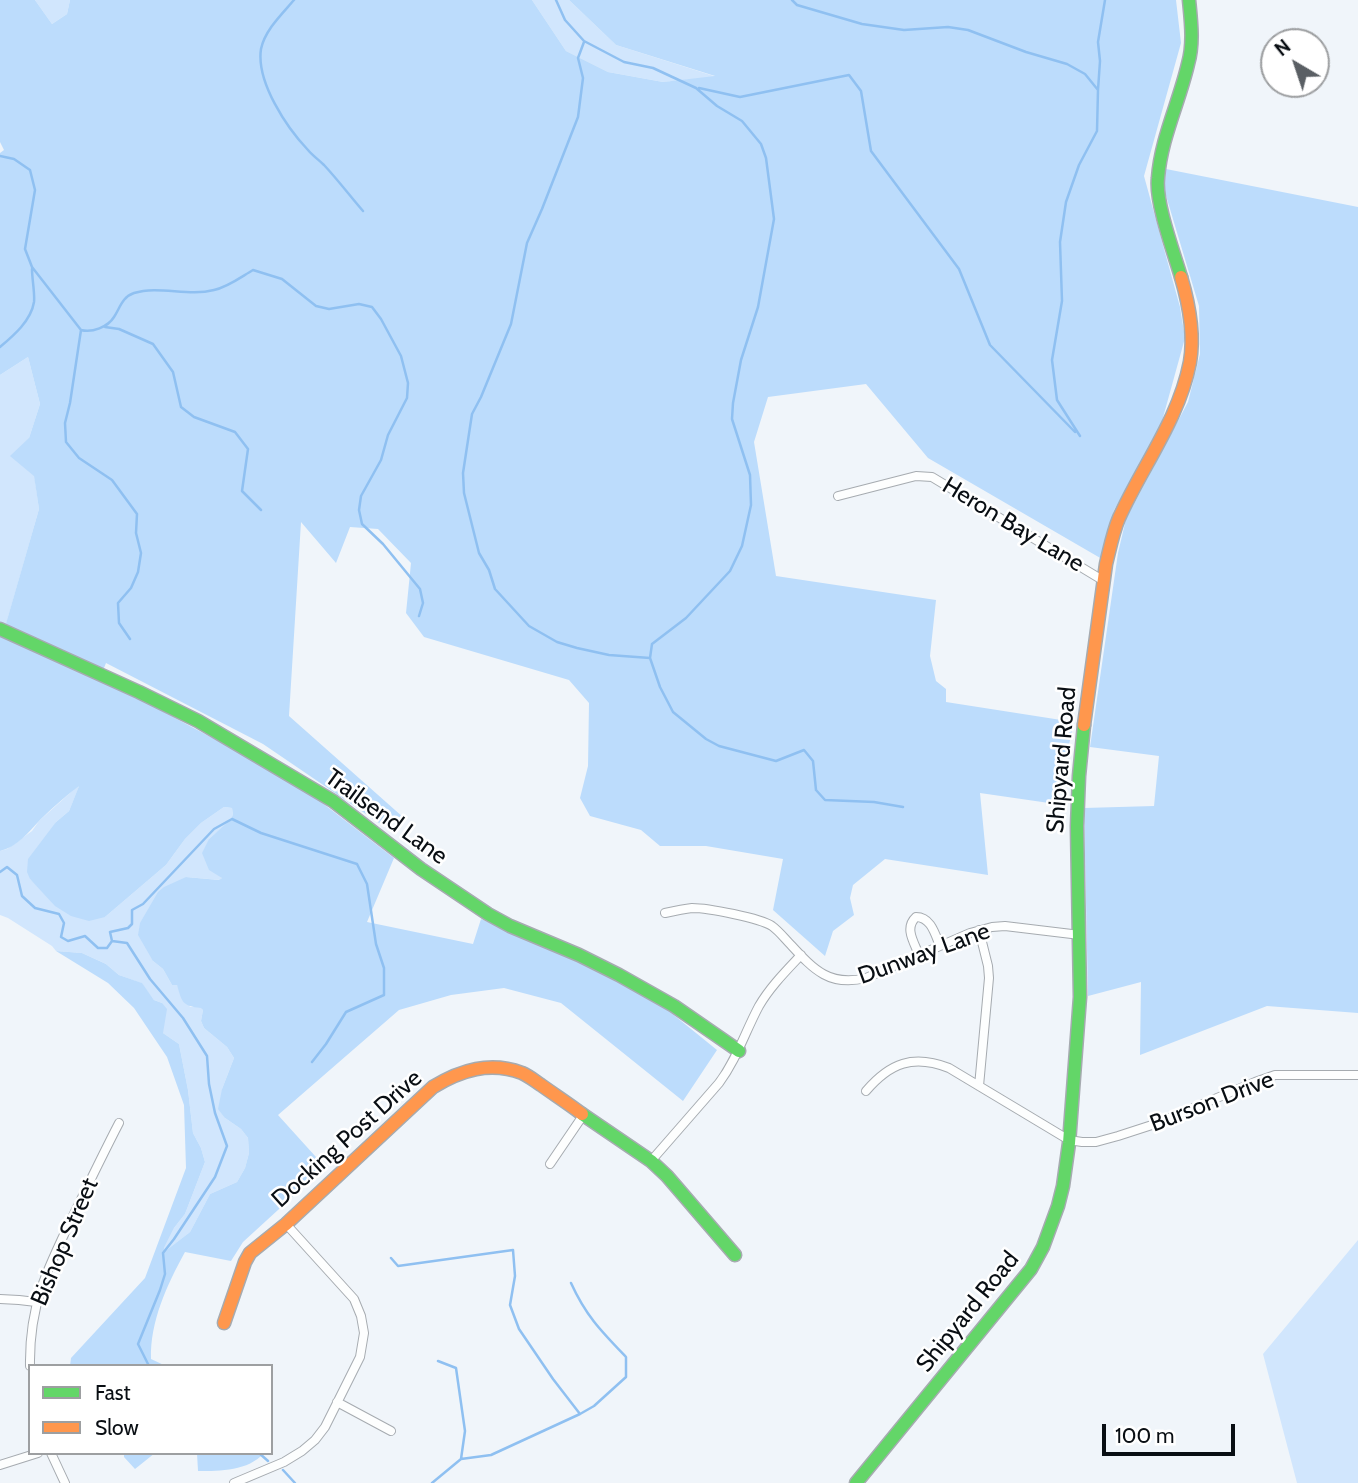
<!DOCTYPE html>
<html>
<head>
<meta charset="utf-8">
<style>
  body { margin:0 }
  #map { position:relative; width:1358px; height:1483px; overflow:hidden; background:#f0f5fa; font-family:Cabin,sans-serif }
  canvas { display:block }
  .legend { position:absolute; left:28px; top:1364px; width:245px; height:91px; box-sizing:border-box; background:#fff; border:2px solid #9d9fa1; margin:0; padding:9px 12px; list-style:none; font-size:21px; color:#090e13 }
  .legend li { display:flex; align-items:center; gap:14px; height:35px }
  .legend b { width:35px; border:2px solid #9d9fa1 }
  .north { position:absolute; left:1260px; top:28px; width:70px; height:70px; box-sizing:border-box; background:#fff; border:2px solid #9d9fa1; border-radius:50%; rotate:321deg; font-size:19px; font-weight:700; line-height:28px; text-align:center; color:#090e13 }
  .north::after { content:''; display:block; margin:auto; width:24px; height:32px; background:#5a5f64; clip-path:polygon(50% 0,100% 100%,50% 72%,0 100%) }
  .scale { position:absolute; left:1102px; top:1424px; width:133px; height:32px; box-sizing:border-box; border:4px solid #090e13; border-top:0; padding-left:9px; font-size:21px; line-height:24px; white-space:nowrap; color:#090e13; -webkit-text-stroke:5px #fff; paint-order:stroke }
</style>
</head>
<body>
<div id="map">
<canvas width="1358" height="1483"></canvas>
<ul class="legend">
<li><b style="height:9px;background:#63d668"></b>Fast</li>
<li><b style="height:9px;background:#ff974d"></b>Slow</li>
</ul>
<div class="north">N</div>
<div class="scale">100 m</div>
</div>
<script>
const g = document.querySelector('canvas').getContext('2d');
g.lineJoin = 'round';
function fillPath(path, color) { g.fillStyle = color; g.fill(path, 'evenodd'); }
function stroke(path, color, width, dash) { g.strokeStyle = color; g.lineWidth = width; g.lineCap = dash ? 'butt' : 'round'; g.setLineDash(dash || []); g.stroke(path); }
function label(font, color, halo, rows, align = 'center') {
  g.font = font + ' Cabin,sans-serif'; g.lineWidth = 5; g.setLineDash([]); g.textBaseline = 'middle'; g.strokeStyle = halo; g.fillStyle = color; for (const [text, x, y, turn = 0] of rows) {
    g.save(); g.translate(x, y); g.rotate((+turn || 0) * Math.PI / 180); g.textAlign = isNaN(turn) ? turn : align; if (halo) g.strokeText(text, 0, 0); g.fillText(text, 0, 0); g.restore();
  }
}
const green = new Path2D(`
  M35,0H70L67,14L52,24Z
  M532,0H569L616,45L717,77L663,82L608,72L566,51Z
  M28,357L40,404L29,438L39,509L3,635L0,634V375Z
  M80,784L69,811L56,822L30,879L38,886L105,917L166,865L185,839L201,823L224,807L232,808L233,815L232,819L209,839L222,878L220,880L186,877L153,961L163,969L172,985H177L190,1007H201L203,1010L201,1021L204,1028L227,1047L234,1058L222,1089L225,1118L241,1129L248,1138L249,1153L245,1168L237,1182L210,1194L190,1232L163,1253L164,1248L174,1228L185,1214L205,1162L201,1148L193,1133L188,1090L179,1044L163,1033L162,1003L154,1000L141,983L119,975L106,964L82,953L56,951L52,946L8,918L0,915V851L7,849L32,831L39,821Z
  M1358,1240V1483H1297L1263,1354Z`);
const forest = new Path2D(`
  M0,0H35L52,24L67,14L70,0H532L566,51L608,72L663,82L715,76L616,45L569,0H1176L1181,43L1144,176L1180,307L1185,338L1159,432L1114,510L1102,559L928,458L866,384L768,397L754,442L776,576L936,600L930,656L936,681L946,689V702L1074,722L1056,804L980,793L988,875L885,859L853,885L850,898L854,915L833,931L825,956L773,910L783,859L706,846H660L641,830L590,816L580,798L588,766L589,703L569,680L424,637L406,613L411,563L378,529L350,527L336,563L301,522L289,716L404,818L382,825L263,744L106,663L100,678L295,782L394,858L367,922L473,944L481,919L633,982L717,1050L683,1101L561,1003L504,988L451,995L399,1010L278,1115L325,1167L243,1242L231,1261L185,1252C167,1285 150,1321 151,1359L166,1366H70L71,1358L145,1278L186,1168L184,1105L167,1057L134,1008L108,983L56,951L82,953L106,964L119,975L142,983L154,1000L162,1003L167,1009L163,1033L179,1044L188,1090L193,1133L201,1148L205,1162L185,1214L174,1228L164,1248V1252L190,1232L210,1194L237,1182L245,1168L249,1153L248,1138L241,1129L225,1118L218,1109L222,1089L234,1058L227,1047L204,1028L201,1021L203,1010L201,1008C182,1006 182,1002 177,985H172L163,969L153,961L138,935L140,923L158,892L164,887L186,877L219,880L222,878L209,870L202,853L209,839L231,819L233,815L232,808L224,807L201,823L185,839L166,865L105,917L89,921L71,916L55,906L30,879L27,872L28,859L56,822L69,811L79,786C66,796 52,808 40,820C29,832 17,847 0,851V634H3L39,509L34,476L10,456L29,438L40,404L28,357L0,375V153L4,150L0,142Z
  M1166,169L1358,207V1013L1267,1006L1140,1055L1141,982L1088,996L1084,808L1154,806L1159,756L1090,747L1118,553L1126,519L1188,402L1200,354L1199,306L1164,189Z
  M124,1453H155L135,1469L124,1457Z
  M197,1453H264C248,1471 221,1471 198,1471Z`);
const stream = new Path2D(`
  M294,0C282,14 265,30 261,49C256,82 287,128 308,150C313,156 319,160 324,165C338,180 350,196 363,211
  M556,0L565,20L584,41L624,62L653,68L696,88L717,106L742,121L761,144L766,158L774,219L758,307L741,360L733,403L732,419L750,475L751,505L742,546L730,571L686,618L652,644L650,658L660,687L673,712L706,739L719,746L776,761L804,750L813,761L816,790L825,800L874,802L903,807
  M792,0L797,5L862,24L904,30L948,27L968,30L1026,52L1067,64L1085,74L1098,90L1097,131L1079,165L1066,202L1060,242L1062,301L1052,360L1057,400L1080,436
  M584,42L578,58L583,78L578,117L542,209L527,243L511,324L481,397L472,414L463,473L464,493L479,553L489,570L495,589L529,626L557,642L577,648L609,655L650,658
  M699,88L740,97L849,75L861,91L871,151L959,269L990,345L1075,432
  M1098,90L1100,61L1098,42L1105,0
  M0,156L14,159L30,170L35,190L25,249L32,267L81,330L70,403L65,423L66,442L79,458L112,480L137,514L136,533L141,553L138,572L131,588L118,603L119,623L130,639
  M105,327L119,329L153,344L173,372L181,407L194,417L235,432L248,449L242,491L261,510
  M81,330C92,333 108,327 114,317C120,308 122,297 134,293C159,285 188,297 214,290C228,287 241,277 253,270L282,279L316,306L329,309L359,304L372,307L381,319L401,356L408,383L407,398L388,435L381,460L361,496L359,510L362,524L383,544L420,589L423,603L419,616
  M0,347C13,336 31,321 34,302C35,293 32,279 32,269
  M0,872L7,867L17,875L22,896L35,908L59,914L64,923L61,937L68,941L85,936L98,948H107L112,941L110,932L128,928L132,924V910L143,904L214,829L232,819L261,833L357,864L367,884L376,944L384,968V995L346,1012L326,1044L312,1062
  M112,941L127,943L150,979L183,1018L207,1056L209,1084L215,1113L227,1146L215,1177L174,1239L163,1253L165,1274L160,1290L138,1344L149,1366
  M391,1258L398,1266L513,1250L515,1276L510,1305L519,1329L553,1379L580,1414
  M438,1361L456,1368L465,1431L461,1459
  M259,1453L268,1461
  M283,1470L295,1483
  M432,1483L461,1459L491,1455L580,1414L594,1406L626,1377V1357C601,1331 586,1316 571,1283`);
const street = new Path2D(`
  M838,496L916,476L932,477L1104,581
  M665,913C674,911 683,909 692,908C708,908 760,918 772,926C779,931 785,939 791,945C814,970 830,987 866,978L970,933L992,927L1005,926L1080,935
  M979,930L988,966L989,978L979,1086
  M919,955C914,942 904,928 916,917C931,917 935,934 940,946
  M866,1091C890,1063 913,1054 949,1068L1069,1140L1082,1142H1096L1118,1136L1155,1124L1255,1082L1275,1075H1358
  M651,1161L719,1083C737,1059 745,1032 759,1006C770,987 786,971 801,955
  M550,1164L584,1114
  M0,1299L19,1300L36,1302
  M30,1366C29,1305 47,1269 73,1216C88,1185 103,1154 119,1123
  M337,1402L391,1431
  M51,1453L65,1483
  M0,1465L38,1453
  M234,1483L284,1462L302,1451L315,1440L325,1427L360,1357L364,1333L361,1316L354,1299L286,1224`);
const fast = new Path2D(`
  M1181,277C1174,253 1155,202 1158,178C1161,138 1179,103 1188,64C1194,43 1191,21 1189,0
  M0,629L139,692L198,721L333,801L421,869L488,914L510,926L579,955L619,975L674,1006L739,1051
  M582,1114L651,1161L667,1176L735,1255
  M856,1483L1031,1269L1043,1247L1058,1206L1063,1186L1069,1143L1080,997L1077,826L1079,776L1084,725`);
const slow = new Path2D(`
  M1084,725L1106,564C1110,548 1113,532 1119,518C1143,465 1179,419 1190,362C1195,333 1189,304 1181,277
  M224,1323L245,1262L250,1253L286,1224L433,1087C461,1070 490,1061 522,1073C529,1076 535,1081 541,1085C555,1095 569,1104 582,1114`);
const streetNames = [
  ["Heron Bay Lane",1013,525,31],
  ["Shipyard Road",1062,760,-85],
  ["Trailsend Lane",386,817,36],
  ["Dunway Lane",924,954,-20],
  ["Burson Drive",1212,1102,-21],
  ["Docking Post Drive",347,1139,-42],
  ["Bishop Street",65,1242,-67],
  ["Shipyard Road",968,1312,-51]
];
fillPath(green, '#d1e6fd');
fillPath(forest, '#bcdcfc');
stroke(stream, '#8fc0f1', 2.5);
stroke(street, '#a6abb0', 10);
stroke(fast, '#a6abb0', 15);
stroke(slow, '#a6abb0', 15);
stroke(street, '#fdfefe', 8);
stroke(fast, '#63d668', 12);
stroke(slow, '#ff974d', 12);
label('24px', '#090e13', '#fff', streetNames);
</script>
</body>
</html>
